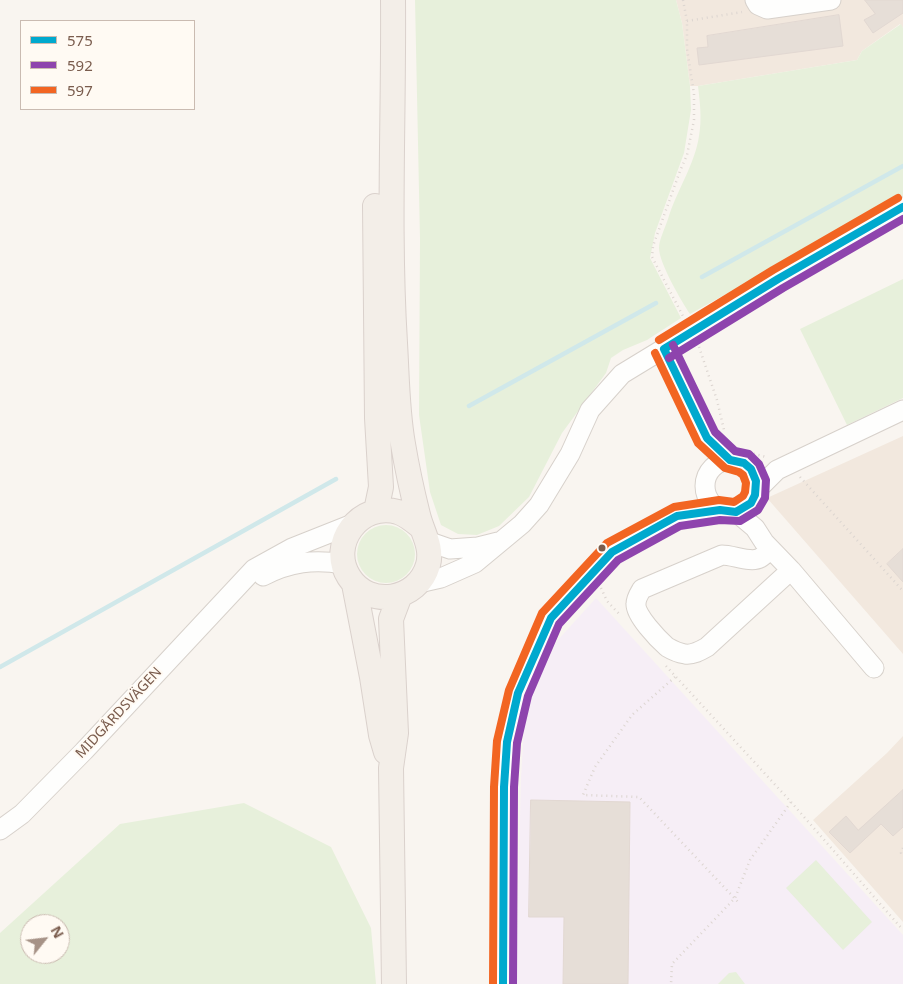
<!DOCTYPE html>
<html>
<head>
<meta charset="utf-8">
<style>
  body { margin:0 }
  #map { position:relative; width:903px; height:984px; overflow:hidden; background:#f9f5f0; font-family:"Noto Sans",sans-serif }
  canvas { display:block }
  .legend { position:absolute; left:20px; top:20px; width:175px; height:90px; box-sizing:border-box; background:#fffaf3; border:1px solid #cabbb1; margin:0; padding:6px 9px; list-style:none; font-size:15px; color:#7a5c4d }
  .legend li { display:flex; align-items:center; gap:10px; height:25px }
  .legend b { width:25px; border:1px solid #cabbb1 }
  .north { position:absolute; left:20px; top:914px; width:50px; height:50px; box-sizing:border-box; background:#fffaf3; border:1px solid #cabbb1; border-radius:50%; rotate:61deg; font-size:14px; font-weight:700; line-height:20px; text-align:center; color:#7a5c4d }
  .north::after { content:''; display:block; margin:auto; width:18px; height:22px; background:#a69286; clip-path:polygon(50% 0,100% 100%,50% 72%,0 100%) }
</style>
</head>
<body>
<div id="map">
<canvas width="903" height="984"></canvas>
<ul class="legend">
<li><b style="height:6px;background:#00a9ce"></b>575</li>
<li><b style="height:6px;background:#8e44ad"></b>592</li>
<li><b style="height:6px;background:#f26522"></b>597</li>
</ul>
<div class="north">N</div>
</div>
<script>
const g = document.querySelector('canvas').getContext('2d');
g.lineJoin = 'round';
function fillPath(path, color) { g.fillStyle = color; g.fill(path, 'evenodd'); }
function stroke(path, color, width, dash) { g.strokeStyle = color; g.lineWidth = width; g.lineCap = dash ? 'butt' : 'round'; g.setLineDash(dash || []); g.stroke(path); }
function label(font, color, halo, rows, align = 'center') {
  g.font = font + ' "Noto Sans",sans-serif'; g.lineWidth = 4; g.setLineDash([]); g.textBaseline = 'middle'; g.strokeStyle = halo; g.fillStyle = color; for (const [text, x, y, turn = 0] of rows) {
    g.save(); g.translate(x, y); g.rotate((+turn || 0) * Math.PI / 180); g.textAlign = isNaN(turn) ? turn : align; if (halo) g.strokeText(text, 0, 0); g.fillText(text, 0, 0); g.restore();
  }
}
const residential = new Path2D(`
  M676,0H903V28L900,24L862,51L857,60L698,86H690L682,23Z
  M903,436V654L767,498Z
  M903,736V922L813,820L887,753Z`);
const education = new Path2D(`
  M596,598L903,935V984H516L521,778L525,711L556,642Z`);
const green = new Path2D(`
  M415,0H676L682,23L690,86L691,110L684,153L655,233L650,258L681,318L647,340L623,350L611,358L606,373L562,433L529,497L499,526L477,535L458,534L441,525L430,492L419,415L420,239Z
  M901,24L903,28V196L690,314C682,302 659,263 659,248C659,240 665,228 668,219C676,192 695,164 699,136C702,119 700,103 698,86L857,60L862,51Z
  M903,279V398L847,425L800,329Z
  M357 554a29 29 0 1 1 58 0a29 29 0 1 1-58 0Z
  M244,803L331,847L371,928L376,984H0V933L120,824ZM30,924H60V954H30Z
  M816,860L872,922L843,950L786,888Z
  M736,972L745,984H718L729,973Z`);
const stream = new Path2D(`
  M702,277L903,166
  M469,406L656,303
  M0,667L336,479`);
const building = new Path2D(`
  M865,0H903V13L873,33L864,20L875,14Z
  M839,15L843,46L699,65L697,48L708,47L707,36Z
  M903,549V582L887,564Z
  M903,790V827L893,836L881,824L850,853L829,832L846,816L858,830Z
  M531,800L630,802L628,984H563L564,917H529Z`);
const path = new Path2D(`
  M683,0L687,21V49L694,94V120L687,155L680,171L653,246L652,257L684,318
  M687,21L742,12
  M699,347L717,400L724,430
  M744,451L766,457
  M800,477L903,591
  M601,588L607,601L621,616
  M666,666L791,802L750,860L735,898L672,964L671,984
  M675,677L632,715L595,767L583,795L639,797L739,903
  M791,802L903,930
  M903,848L901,853L903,857`);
const minor = new Path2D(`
  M755,0L758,5L767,9L831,0
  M664,349L707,438L730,460
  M705 486a26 26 0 1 1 52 0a26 26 0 1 1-52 0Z
  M757,490L777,470L903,410
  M736,512L755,528L764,542L791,570L707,647C700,651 693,655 685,654C679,653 672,650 667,647C658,639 635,615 636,604C636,598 639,594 642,589L722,555C733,555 751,563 760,558C764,556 767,552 770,549
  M427,541L450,549L478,547L498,542
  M791,570L874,668
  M263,576C290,562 314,559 343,564
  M419,583L441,578L475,563L522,524L539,505L570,454L590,410L622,374L778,279L903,207
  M0,830L22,814L84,751L254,569L292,548L355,523
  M503,984L504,787L507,742L518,693L551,618L612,552L677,516L720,510`);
const major = new Path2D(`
  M393,0C394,114 388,229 395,343C397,376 397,411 403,444C407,468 412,491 418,515C422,532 433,547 428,565C418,601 369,609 349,577C328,544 360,501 398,512C407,515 414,521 421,527
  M375,206L377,418L381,487L376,511
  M354,584L372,677L381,735L386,752
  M394,984L391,768L396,733L391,619L400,595`);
const bus1 = new Path2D(`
  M664,349L778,279L903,207
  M503,984L504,787L507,742L518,693L551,618L612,552L677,516L720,510L736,512L751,503L755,495L756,481L751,469L744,463L730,460L707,438L664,349`);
const bus2 = new Path2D(`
  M669,358L783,288L903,219
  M513,984L514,787L517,743L528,696L559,624L618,560L680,526L720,520L740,521L758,510L765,498L766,480L759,464L749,454L735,451L715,432L673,345`);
const bus3 = new Path2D(`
  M659,340L773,270L898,198
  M493,984L494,787L497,741L509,690L542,613L607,543L674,507L719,500L734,502L743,496L745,492L746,483L743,475L739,472L725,468L698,443L655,353`);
const markers = [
  [602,548,4.5,"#7a5c4d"]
];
const streetNames = [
  ["MIDGÅRDSVÄGEN",119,713,-47]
];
fillPath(residential, '#f2e8de');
fillPath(education, '#f6eef6');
fillPath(green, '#e7f0db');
stroke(stream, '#d0e8ea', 4.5);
fillPath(building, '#e6ded7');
stroke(building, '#e2d8d2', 1);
stroke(minor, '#d7d1cb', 21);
stroke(major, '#dad1cc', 26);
stroke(path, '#dcd5d0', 2.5, [1, 4]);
stroke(minor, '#fefefd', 19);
stroke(major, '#f3eee8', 24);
stroke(bus1, '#00a9ce', 8);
stroke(bus2, '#8e44ad', 8);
stroke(bus3, '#f26522', 8);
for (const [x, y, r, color] of markers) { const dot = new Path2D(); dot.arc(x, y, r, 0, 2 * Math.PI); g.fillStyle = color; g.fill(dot); stroke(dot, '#fffaf3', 2); }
label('14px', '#7a5c4d', '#fffaf3', streetNames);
</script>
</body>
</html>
